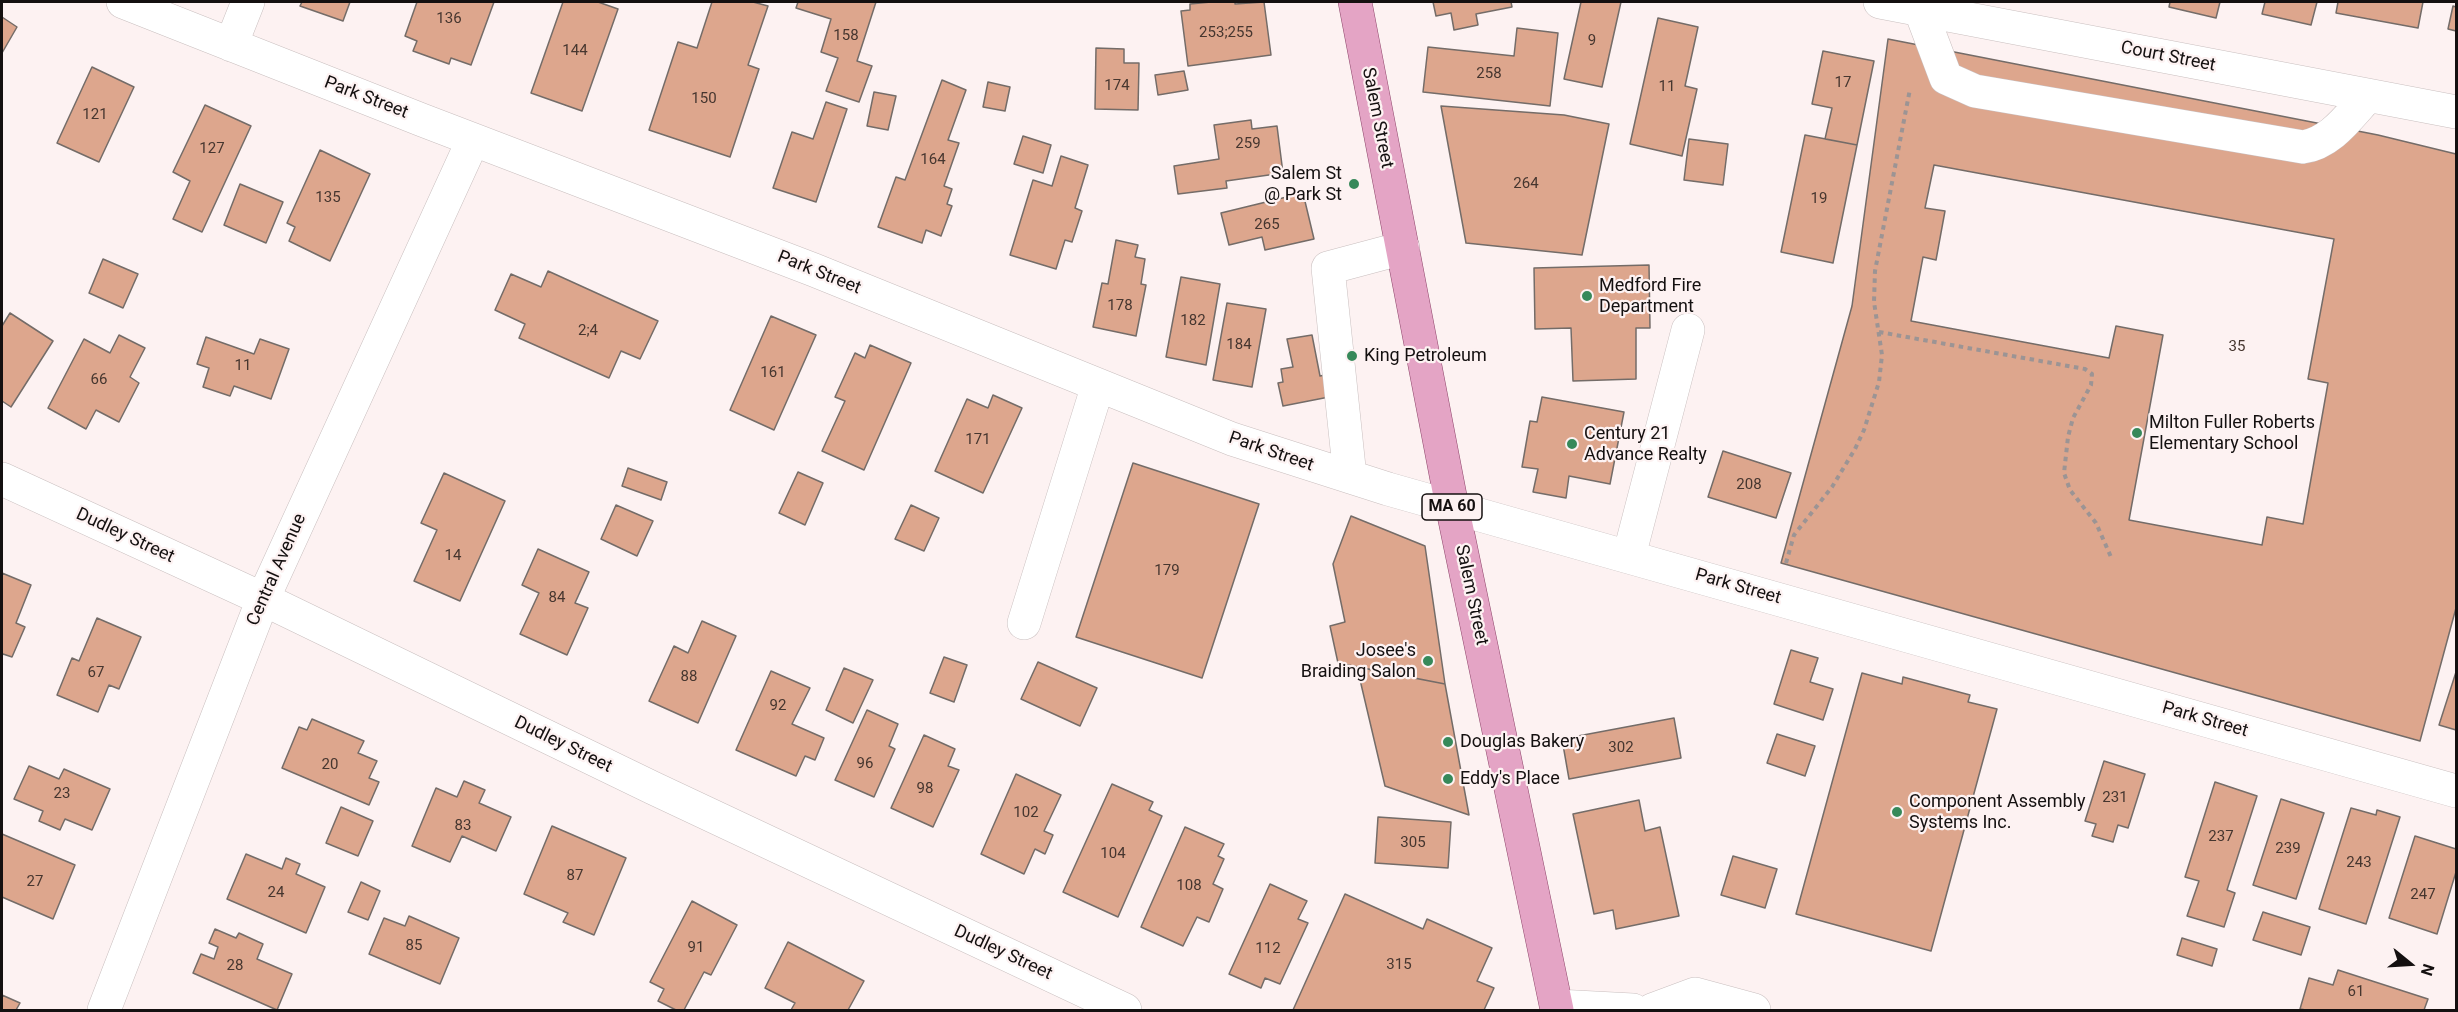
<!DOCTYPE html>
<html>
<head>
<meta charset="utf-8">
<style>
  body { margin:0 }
  #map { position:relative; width:2458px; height:1012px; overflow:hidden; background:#fdf2f2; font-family:Roboto,sans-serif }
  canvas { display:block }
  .frame { position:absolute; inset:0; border:3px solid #141010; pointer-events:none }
  .north { position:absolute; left:2380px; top:934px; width:60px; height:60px; -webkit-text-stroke:4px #fdf2f2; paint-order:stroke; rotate:108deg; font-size:16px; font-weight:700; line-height:24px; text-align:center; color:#141010 }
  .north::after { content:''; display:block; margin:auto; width:21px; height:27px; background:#141010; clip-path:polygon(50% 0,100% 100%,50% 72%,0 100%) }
</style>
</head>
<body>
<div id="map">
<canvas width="2458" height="1012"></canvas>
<div class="frame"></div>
<div class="north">N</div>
</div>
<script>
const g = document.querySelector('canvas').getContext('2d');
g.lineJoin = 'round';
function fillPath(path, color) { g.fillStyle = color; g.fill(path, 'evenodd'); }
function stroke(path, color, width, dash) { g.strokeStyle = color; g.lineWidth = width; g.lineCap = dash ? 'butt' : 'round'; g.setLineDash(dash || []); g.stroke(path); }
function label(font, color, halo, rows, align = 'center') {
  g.font = font + ' Roboto,sans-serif'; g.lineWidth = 4.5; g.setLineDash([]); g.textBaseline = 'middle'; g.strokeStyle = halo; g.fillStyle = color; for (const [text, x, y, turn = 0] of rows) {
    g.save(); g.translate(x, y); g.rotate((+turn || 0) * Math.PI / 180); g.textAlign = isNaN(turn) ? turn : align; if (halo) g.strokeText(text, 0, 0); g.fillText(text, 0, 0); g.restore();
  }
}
const building = new Path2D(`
  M302,2H350L343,21L300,6Z
  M417,2H494L471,65L451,58L449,64L413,51L417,41L405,36Z
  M563,2H598L618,9L582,111L531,93Z
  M712,2H753L768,6L748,65L759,69L730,157L649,130L678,42L697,48Z
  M798,2H876L857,61L872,66L859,102L826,91L838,58L821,52L831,19L796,8Z
  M1211,2H1235V4L1264,2L1271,55L1188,66L1181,11L1190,10V4Z
  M1433,2H1511L1512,7L1476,14L1478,25L1454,30L1451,13L1436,16Z
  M1581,2H1621L1602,87L1564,79Z
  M2170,2H2220L2216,18L2169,7Z
  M2265,2H2317L2311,25L2262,14Z
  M2338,2H2423L2418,28L2336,13Z
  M2453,6L2456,7V31L2448,29Z
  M2,17L17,27L2,53Z
  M1658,18L1698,27L1685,86L1697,89L1682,156L1630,144Z
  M1517,28L1558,33L1550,106L1423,92L1428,47L1514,56Z
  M1888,39L2378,135L2456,154V608L2420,741L1781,563L1852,306Z
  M1096,48L1124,49V63H1139L1138,110L1095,109Z
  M1823,51L1874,61L1857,145L1825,139L1832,108L1812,104Z
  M92,67L134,87L99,162L57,143Z
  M1184,71L1188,90L1158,95L1155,75Z
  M942,80L966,90L948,140L959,143L944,186L952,189L947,204L952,206L941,236L926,230L922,243L878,227L896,177L905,180Z
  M988,82L1010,87L1005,111L983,107Z
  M874,92L896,96L888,130L867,126Z
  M826,102L847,109L816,202L773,188L792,132L813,139Z
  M205,105L251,126L202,232L173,219L190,181L173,172Z
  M1441,106L1564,115L1609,124L1582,255L1466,243Z
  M1251,120L1252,129L1277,126L1283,173L1226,181L1227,188L1178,194L1174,166L1219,159L1214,125Z
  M1805,135L1857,145L1833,263L1781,252Z
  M1023,136L1051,145L1043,173L1014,164Z
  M1689,139L1728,144L1723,185L1684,180Z
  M320,150L370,174L330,261L289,241L295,227L287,223Z
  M1061,156L1088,165L1075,208L1082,211L1072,242L1065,240L1056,269L1010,255L1033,180L1052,186Z
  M1934,165L2334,239L2308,379L2328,383L2303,524L2267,517L2262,545L2129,520L2163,335L2116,326L2109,358L1911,321L1923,257L1936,260L1945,211L1925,208Z
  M240,184L283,202L266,243L224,225Z
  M1303,193L1314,239L1265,250L1262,237L1229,245L1221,213Z
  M1116,240L1138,245L1135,257L1145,259L1141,284L1146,285L1136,336L1093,327L1102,283L1108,284Z
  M103,259L138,274L123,308L89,293Z
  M1649,265L1650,328H1636V379L1573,381L1571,328L1535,329L1534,268Z
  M548,271L658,321L640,359L621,351L609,378L519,338L525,324L495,310L511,274L541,287Z
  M1181,277L1220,284L1206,365L1166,357Z
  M1227,303L1266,309L1252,387L1213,380Z
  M10,313L53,341L11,407L2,401V326Z
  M771,316L816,335L774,430L730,410Z
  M119,335L145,348L130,377L139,383L119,422L96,410L86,429L48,408L84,339L110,353Z
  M1312,335L1320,376L1325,375L1329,397L1283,406L1278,383L1283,382L1281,369L1293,367L1287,339Z
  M206,337L254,354L260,339L289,349L271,399L234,386L230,396L203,387L209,368L197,364Z
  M870,345L911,363L864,470L822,451L845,401L835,397L855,353L865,358Z
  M993,395L1022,408L983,493L935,471L967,399L988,408Z
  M1542,397L1624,412L1610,484L1569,476L1566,498L1533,492L1538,469L1522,467L1530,421L1537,422Z
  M1723,451L1791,473L1776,518L1708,497Z
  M1133,463L1259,504L1202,678L1076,637Z
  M628,468L667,482L661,500L622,486Z
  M798,472L823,483L805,525L779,513Z
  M444,473L505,501L460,601L414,581L437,530L421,523Z
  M616,505L653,521L637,556L601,539Z
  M911,505L939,518L924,551L895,539Z
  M1351,516L1425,546L1445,684L1338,663L1330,626L1345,622L1333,564Z
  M538,549L589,572L575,603L588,608L567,655L520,634L539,593L522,585Z
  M2,573L31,585L16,623L25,627L12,657L3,654L2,656Z
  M97,618L141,637L119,689L109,685L98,712L57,695L72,658L79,661Z
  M702,621L736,636L698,723L649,701L674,646L688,653Z
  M1791,650L1818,658L1810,682L1833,689L1823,720L1774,704Z
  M944,657L967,665L954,702L930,693Z
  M1038,662L1097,688L1080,726L1021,699Z
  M1357,667L1445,684L1469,815L1385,786Z
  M844,668L873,680L853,723L826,710Z
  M771,671L810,688L792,724L824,738L815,760L805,756L796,776L736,750Z
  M2456,672V730L2439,725Z
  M1862,673L1902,684L1903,677L1970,695L1968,702L1997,709L1931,951L1796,914Z
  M867,710L898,724L889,746L895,749L874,797L835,780Z
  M1674,718L1681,758L1569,779L1562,739Z
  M312,719L364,741L358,753L377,761L369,778L379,782L369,805L282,768L299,727L307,730Z
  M1777,734L1815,746L1805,776L1767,763Z
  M924,735L955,749L948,766L959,770L933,827L891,808Z
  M2104,761L2145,774L2128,828L2118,825L2113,842L2092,836L2096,824L2085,821Z
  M29,766L59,779L64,769L110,789L92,830L65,819L60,830L39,821L43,811L14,799Z
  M1016,774L1061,795L1044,831L1053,835L1045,854L1035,849L1024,874L981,854Z
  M464,781L485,790L479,803L511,817L496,851L462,836L450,862L412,846L436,788L457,797Z
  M2215,782L2257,796L2227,890L2235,893L2224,927L2187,916L2199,881L2185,877Z
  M1112,784L1153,802L1149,810L1162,816L1118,917L1063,892Z
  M2281,799L2324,813L2296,899L2253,885Z
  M1639,800L1645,831L1660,827L1679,916L1616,929L1613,910L1594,914L1573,814Z
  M341,807L373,821L358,856L326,843Z
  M2351,808L2376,815L2377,810L2400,817L2366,924L2319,909Z
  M1378,817L1451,822L1448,868L1375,863Z
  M552,826L626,858L594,935L563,922L568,913L524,894Z
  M1185,827L1224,844L1218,856L1224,859L1213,884L1223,889L1209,922L1197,917L1183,946L1141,927Z
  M2,834L75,865L53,919L2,897Z
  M2415,836L2456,849V872L2437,934L2389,918Z
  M246,854L282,869L286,858L300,864L296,874L325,887L306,933L227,899Z
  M1733,856L1777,869L1765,908L1721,895Z
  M361,882L380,891L368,920L348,912Z
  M1270,884L1307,901L1298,919L1308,923L1280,984L1265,978L1261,988L1229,974Z
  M1345,894L1423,929L1427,919L1492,948L1477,981L1494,988L1484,1010H1293Z
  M692,901L737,925L711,975L704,972L684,1010H676L658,1001L664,989L650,982Z
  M2263,912L2310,927L2301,955L2253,940Z
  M409,916L459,938L440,984L369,954L384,918L405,926Z
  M215,929L236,938L239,933L263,944L257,959L292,974L277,1010L193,973L201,954L214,959L218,947L209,943Z
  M2182,938L2217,949L2212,966L2177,955Z
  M788,942L864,981L848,1010H791L795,1003L765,988Z
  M2338,970L2428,999L2424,1010H2306L2300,1009L2309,978L2333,985Z
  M2,995L20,1003L16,1010H2Z`);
const path = new Path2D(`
  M1879,332L2085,369L2092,374L2091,385L2073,418L2068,437L2064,473L2070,490L2096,523L2111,557
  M1786,563L1794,535L1832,487L1855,449L1864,430L1879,382L1882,355L1874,302L1875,271L1910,89`);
const minor = new Path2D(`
  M123,2L422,120L814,270L1232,439L1388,489L2456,791
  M1880,2L2456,112
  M1920,9L1946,78L1975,91L2303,147C2331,143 2349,116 2368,96
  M231,45L248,2
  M1350,477L1328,268L1403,248
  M2,479L263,599L653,788L1125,1010
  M1629,556L1688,330
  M1024,623L1098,385
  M1557,1006L1633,1010
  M104,1010L263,599L473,140
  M1652,1010L1695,994L1754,1010`);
const major = new Path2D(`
  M1355,2L1452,506L1557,1010`);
const markers = [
  [1354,184,6,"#37895a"],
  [1587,296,6,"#37895a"],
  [1352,356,6,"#37895a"],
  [2137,433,6,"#37895a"],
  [1572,444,6,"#37895a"],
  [1428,661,6,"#37895a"],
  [1448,742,6,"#37895a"],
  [1448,779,6,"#37895a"],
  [1897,812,6,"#37895a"]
];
const numberNames = [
  ["136",449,19],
  ["253;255",1226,33],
  ["158",846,36],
  ["9",1592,41],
  ["144",575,51],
  ["258",1489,74],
  ["17",1843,83],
  ["174",1117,86],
  ["11",1667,87],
  ["150",704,99],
  ["121",95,115],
  ["259",1248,144],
  ["127",212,149],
  ["164",933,160],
  ["264",1526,184],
  ["135",328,198],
  ["19",1819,199],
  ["265",1267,225],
  ["178",1120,306],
  ["182",1193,321],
  ["2;4",588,331],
  ["184",1239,345],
  ["35",2237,347],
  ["11",243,366],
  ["161",773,373],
  ["66",99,380],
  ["171",978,440],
  ["208",1749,485],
  ["14",453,556],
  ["179",1167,571],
  ["84",557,598],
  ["67",96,673],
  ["88",689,677],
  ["92",778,706],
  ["302",1621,748],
  ["96",865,764],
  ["20",330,765],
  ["98",925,789],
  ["23",62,794],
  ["231",2115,798],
  ["102",1026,813],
  ["83",463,826],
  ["237",2221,837],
  ["305",1413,843],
  ["239",2288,849],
  ["104",1113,854],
  ["243",2359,863],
  ["87",575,876],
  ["27",35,882],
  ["108",1189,886],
  ["24",276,893],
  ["247",2423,895],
  ["85",414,946],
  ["91",696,948],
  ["112",1268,949],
  ["315",1399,965],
  ["28",235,966],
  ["61",2356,992]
];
const shields = [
  [1452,507,60]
];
const shieldNames = [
  ["MA 60",1452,507]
];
const streetNames = [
  ["Court Street",2168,57,11],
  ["Park Street",366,98,21],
  ["Salem Street",1377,118,79],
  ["Park Street",819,273,22],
  ["Park Street",1271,452,19],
  ["Dudley Street",125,536,25],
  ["Central Avenue",277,570,-66],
  ["Park Street",1738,587,16],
  ["Salem Street",1471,595,78],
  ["Park Street",2205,720,16],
  ["Dudley Street",563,745,26],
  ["Dudley Street",1003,953,25]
];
const poiNames = [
  ["Salem St",1342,174,"right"],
  ["@ Park St",1342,195,"right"],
  ["Medford Fire",1599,286],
  ["Department",1599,307],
  ["King Petroleum",1364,356],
  ["Milton Fuller Roberts",2149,423],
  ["Elementary School",2149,444],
  ["Century 21",1584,434],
  ["Advance Realty",1584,455],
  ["Josee's",1416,651,"right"],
  ["Braiding Salon",1416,672,"right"],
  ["Douglas Bakery",1460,742],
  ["Eddy's Place",1460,779],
  ["Component Assembly",1909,802],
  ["Systems Inc.",1909,823]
];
fillPath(building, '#dda68d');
stroke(building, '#746c68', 1.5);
stroke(minor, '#c9bfbf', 34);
stroke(major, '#90496d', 34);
stroke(path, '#9c9494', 4, [4.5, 4.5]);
stroke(minor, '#fff', 33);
stroke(major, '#e4a4c5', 33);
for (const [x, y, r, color] of markers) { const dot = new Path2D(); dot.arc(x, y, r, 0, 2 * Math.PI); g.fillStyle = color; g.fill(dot); stroke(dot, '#fdf2f2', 2); }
label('15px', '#46362f', null, numberNames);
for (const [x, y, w] of shields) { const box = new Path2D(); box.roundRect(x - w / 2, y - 13, w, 26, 4.5); g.fillStyle = '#fdf2f2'; g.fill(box); stroke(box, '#141010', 1.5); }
label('bold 16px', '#141010', null, shieldNames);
label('18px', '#141010', '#fdf2f2', streetNames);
label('18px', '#141010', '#fdf2f2', poiNames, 'left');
</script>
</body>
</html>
